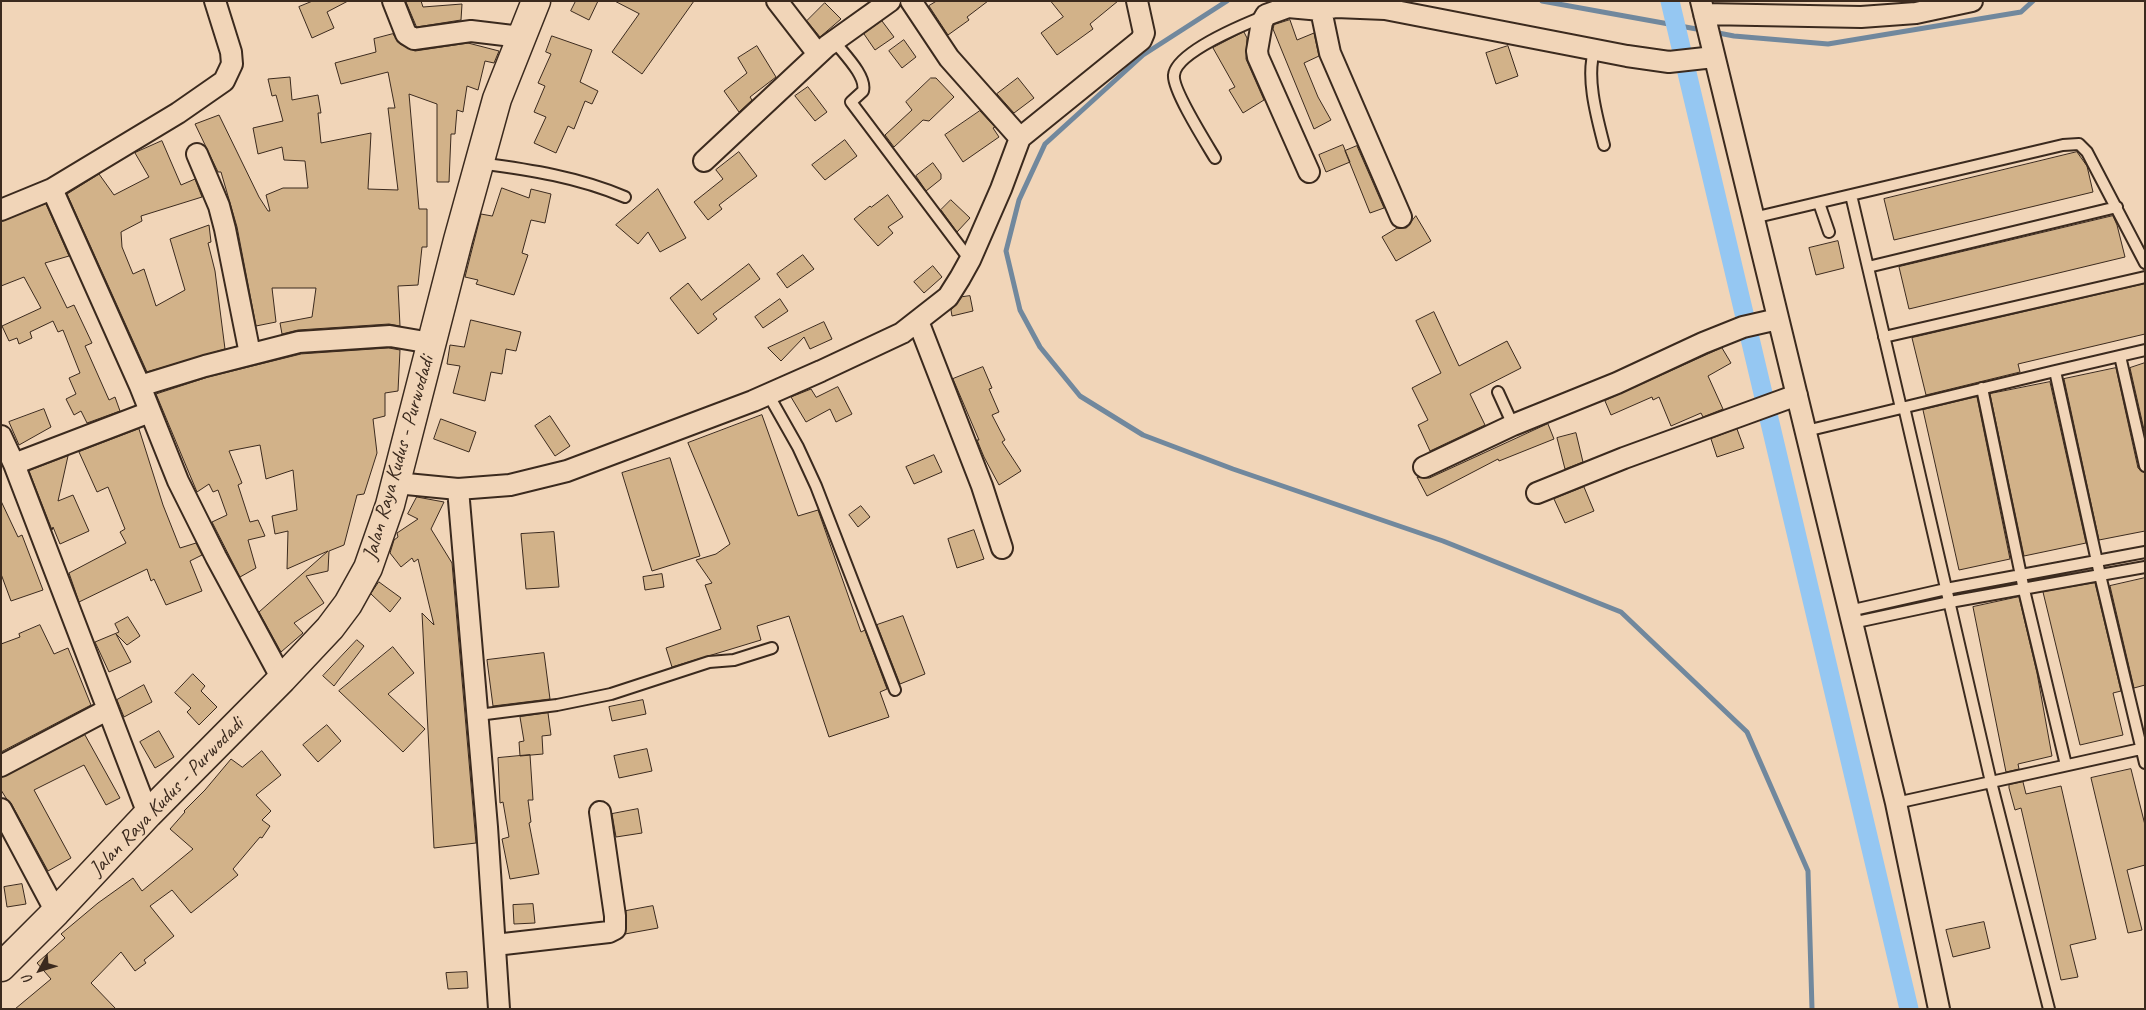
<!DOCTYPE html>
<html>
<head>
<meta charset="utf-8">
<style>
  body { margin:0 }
  #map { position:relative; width:2146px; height:1010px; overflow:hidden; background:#f1d5b8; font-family:Caveat,sans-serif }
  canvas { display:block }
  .frame { position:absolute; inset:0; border:2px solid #3b2a1e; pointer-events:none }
  .north { position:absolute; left:15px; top:945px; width:50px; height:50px; -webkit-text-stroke:4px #f1d5b8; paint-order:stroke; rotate:231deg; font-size:14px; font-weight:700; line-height:20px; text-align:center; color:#3b2a1e }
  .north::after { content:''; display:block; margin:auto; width:18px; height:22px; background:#3b2a1e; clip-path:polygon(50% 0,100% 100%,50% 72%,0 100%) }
</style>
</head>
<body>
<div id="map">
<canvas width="2146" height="1010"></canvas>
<div class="frame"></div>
<div class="north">U</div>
</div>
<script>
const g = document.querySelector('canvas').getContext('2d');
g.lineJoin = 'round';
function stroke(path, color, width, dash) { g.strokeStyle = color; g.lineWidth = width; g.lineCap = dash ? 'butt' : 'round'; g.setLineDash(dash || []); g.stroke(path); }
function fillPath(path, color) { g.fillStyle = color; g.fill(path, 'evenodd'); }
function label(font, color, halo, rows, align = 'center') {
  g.font = font + ' Caveat,sans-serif'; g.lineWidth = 4; g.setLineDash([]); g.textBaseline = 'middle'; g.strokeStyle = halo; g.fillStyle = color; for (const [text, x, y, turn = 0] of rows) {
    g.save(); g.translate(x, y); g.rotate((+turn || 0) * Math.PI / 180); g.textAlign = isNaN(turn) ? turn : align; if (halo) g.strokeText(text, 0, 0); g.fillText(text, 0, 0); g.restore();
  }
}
const stream = new Path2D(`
  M1227,1L1143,55L1045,144L1019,200L1006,251L1020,310L1040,347L1080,396L1143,435L1233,469L1443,541L1621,612L1747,732L1808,871L1812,1009
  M1542,1L1702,30
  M1713,32L1734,36L1828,44L2021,12L2033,1`);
const canal = new Path2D(`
  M1670,1L1909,1009`);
const building = new Path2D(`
  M313,1H348L327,12L334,28L312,38L299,7Z
  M406,1H421L423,7L462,4L461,20L417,27Z
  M576,1H598L589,20L571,11Z
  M615,1H694L642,74L612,52L639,14Z
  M937,1H988L967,17L969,20L948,35L929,6Z
  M1051,1H1118L1090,24L1093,29L1057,55L1041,33L1063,17Z
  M825,3L841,19L820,37L807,21Z
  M1290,20L1297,40L1314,33L1319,56L1304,63L1318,97L1331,120L1314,129L1273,29L1274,25Z
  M882,21L894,37L875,50L864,34Z
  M1244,32L1247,38L1246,59L1264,100L1243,113L1229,90L1235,87L1213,48Z
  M393,34L400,44L415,51L468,43L499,51L494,63L485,61L478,90L467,86L463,112L457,110L455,134H451L449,182H437V104L409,94L419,209H427V247H422L418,285L398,286L400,326L389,324L298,330L282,334L280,323L312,317L316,288H272L276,322L256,326L237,227L221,172H218L195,124L219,115L259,197L268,211H270L266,195L283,188H308L305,161L284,160L282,147L258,154L253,128L283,121L276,95L272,96L268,79L290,77L292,100L318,95L321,113H318L321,143L371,133L368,189L398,190L388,108H395L388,72L341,84L335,63L376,52L374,39Z
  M552,36L592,50L580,82L598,91L592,104L585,101L574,129L568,126L556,153L534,143L546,117L534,112L545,86L538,83L551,54L546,52Z
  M904,40L916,57L902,68L889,51Z
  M757,46L776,77L750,97L752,100L739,112L724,91L747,73L738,58Z
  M1508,46L1518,76L1496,84L1486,53Z
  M931,78H936L954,97L929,121L923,120L894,147L885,135L912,110L906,102Z
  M1018,78L1034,98L1014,113L997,94Z
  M808,87L827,112L815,121L795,96Z
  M980,111L995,127L993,128L999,137L963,162L945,135Z
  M845,140L857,156L825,180L812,165Z
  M162,141L181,185L195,179L202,197L141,216L142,221L121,232L122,247L133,274L144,269L156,306L185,290L170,239L209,225L211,242L208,243L215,271L225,349L147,372L67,194L99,174L114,195L149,177L135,153Z
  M1343,145L1350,162L1326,172L1319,155Z
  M1357,146L1384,208L1370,213L1345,151Z
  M739,152L757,176L719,205L722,209L708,220L694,202L723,179L716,170Z
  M2077,152L2087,166L2093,192L1894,240L1884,199Z
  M933,163L941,174V179L926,191L916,176Z
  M502,188L529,198L531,189L551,194L545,223L531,220L522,253L528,255L514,295L476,284L478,280L465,277L481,214L492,216Z
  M658,189L686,238L660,252L648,232L638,244L616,225Z
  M888,195L903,217L888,227L893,233L878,246L854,219L870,206L871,207Z
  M951,200L970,218L957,232L941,210Z
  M46,204L69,256L45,263L67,308L74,305L92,343L85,346L109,400L115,397L120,411L87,423L81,411L74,415L66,399L76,394L69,378L80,373L63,330L58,332L53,321L30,332L32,338L19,344L17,338L9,341L2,326L41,308L24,277L1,286V222Z
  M1416,216L1431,241L1396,261L1382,237L1397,228H1406Z
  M2113,216L2117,225L2125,257L1909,309L1899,267Z
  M1838,241L1844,268L1816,275L1809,248Z
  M803,255L814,269L787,288L777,274Z
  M749,264L760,279L713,314L717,319L698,334L670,298L688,283L701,300Z
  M933,266L942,277L924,293L914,282Z
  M2145,284V334L2018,364L2020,372L1926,395L1912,338Z
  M970,296L973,311L952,316L951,310L962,297Z
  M780,299L788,311L763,328L755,317Z
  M1434,312L1459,366L1507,341L1521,368L1470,394L1485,425L1430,451L1418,425L1428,420L1412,388L1441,373L1416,321Z
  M471,320L521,332L516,351L506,349L502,374L491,372L485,401L453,393L460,366L447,364L450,345L464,347Z
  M824,322L832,339L810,349L804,337L781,361L768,348Z
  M389,348L400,350L398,391L385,393V416L373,419L377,453L364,494L357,495L344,545L329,551L328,571L306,576L324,603L294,623L303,633L281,652L259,612L328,551L287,569L288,531L275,534L272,516L297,510L293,470L266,479L260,445L229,451L242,483L238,485L250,522L258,520L265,536L248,540L256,568L240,577L212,522L227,515L218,490L213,492L209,484L197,492L156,394L208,377L301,354Z
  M1722,348L1731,363L1708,376L1723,409L1703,417L1701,413L1671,426L1659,397L1653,400L1652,397L1611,415L1605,401Z
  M2145,363V434L2130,368Z
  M983,367L992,388L989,389L999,412L992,415L1005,440L1002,442L1021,471L999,485L984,457L977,440H979L953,379Z
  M2116,368L2138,468L2145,473V531L2099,540L2064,379Z
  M2050,382L2086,543L2024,556L1990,394Z
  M838,387L852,414L836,422L830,409L806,422L791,397L811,389L816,397Z
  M1977,397L2010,559L1959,570L1923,410Z
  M44,409L51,427L19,445L9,422Z
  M762,415L798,516L818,510L861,632L865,630L887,689L880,692L889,717L829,737L789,616L757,626L761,640L672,667L666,648L721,629L705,585L712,583L696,560L716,554L730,544L688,443Z
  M550,416L570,446L555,456L535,426Z
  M441,419L476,432L469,452L434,439Z
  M1548,424L1554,439L1499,461L1498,459L1427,496L1417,477L1429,478Z
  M139,429L163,505L180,548L196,543L202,555L190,561L202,591L166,605L154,579L151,581L147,569L79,602L69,573L126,543L120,532L125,529L108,487L97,492L79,452Z
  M1737,429L1744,448L1717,457L1711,439Z
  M1576,433L1583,462L1565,469L1557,438Z
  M934,455L942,472L914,484L906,467Z
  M68,456L58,501L73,495L89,531L60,544L53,527L52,530L29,471Z
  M670,458L700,556L652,571L622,473Z
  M1584,487L1594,511L1565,523L1554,499Z
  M417,497L444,502L431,529L452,563L476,843L434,848L422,613L434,625L418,559L414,562L412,558L401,567L390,553L394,540L398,537L397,533L418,519L408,514Z
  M1,501L18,537L22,535L43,590L11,601L1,574Z
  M861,506L870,517L858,527L849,515Z
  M974,530L984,559L957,568L948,539Z
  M554,532L559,587L526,589L521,534Z
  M662,574L664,587L645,590L643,577Z
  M2145,578V685L2134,688L2110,586Z
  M379,582L401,598L390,612L371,594Z
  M2095,583L2121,691L2113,693L2123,735L2080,745L2043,592Z
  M2019,597L2037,673L2052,756L2018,764L2019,769L2006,772L1973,607Z
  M903,616L925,674L900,684L877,625Z
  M128,617L140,636L127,645L116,634L131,662L109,672L95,642L119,632L115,624Z
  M40,625L54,654L68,648L91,705L1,752V644L20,637L19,634Z
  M357,640L364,646L334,686L323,676Z
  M393,647L414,673L388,694L425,729L403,752L339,691Z
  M544,653L550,699L493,706L487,660Z
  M193,674L205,686L201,691L217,707L199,725L187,712L191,708L175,693Z
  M144,685L152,702L124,717L117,700Z
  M643,700L646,714L612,721L609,707Z
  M548,713L551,735L542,736L543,754L520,756L519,742L524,741L520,717Z
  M327,725L341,741L318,762L303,745Z
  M159,731L174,757L155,768L140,742Z
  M85,735L120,798L106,805L84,765L34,790L71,858L48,871L11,803L6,798L1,790V778Z
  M647,749L652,771L619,778L614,756Z
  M262,751L281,775L256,795L271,811L262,820L270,826L262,838L260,837L233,869L238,875L191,913L172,890L150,906L174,936L144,960L146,963L135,971L121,952L91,983L116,1009H15L51,979L37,963L65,938L61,934L98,903L133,878L142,891L193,849L170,829L185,812L184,811L205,790L231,759L242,767Z
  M530,755L533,800H528L531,822L529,823L539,874L510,879L502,839L509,837L503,802L500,803L498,758Z
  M2131,769L2145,825V865L2127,870L2142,930L2128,933L2091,778Z
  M2023,782L2026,794L2061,786L2096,939L2070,945L2078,977L2061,980L2021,808L2015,810L2009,788V785Z
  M638,809L642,833L616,837L612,814Z
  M22,884L26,904L7,907L4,887Z
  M533,904L535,923L514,924L513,905Z
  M653,906L658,928L625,934L626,911Z
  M1984,922L1990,948L1953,957L1946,930Z
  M467,972L468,988L448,989L446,973Z`);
const lane = new Path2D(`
  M834,41C843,53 867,76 863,91L851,102L970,260
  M1595,49C1585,75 1597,118 1604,145
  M1215,158C1206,143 1172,89 1174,75C1176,52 1245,24 1265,16
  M480,163C531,170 578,177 625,197
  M1851,195L1901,408
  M1819,203L1829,232
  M1753,218L2063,145L2079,144L2087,152L2145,263
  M1868,267L2117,207
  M1884,337L2145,277
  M2120,356L2145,466
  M2055,371L2145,350
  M1982,388L2024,590L2066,765
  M1498,392L1513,425
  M768,394L798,447L816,486L895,690
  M1904,407L1991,782L2049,1009
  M1806,431L2055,371L2100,575L2145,763
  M1849,611L1946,589L2145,552
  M1852,623L1950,602L2145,567
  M478,715L557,705L611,694L709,662L734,660L772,648
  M1896,803L2145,748`);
const street = new Path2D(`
  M393,1L406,34L414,39L471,31L521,37
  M777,1L818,54
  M911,1L949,58L1020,138
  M1701,1L1896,803L1939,1009
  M1321,10L1330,53L1401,217
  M1704,14L1861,17L1916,13L1972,1
  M197,154L219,206L225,229L250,354
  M704,161L827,46L890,1
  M1309,172L1258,57L1257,51L1262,22L1266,15L1288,7L1321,10L1336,7L1385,9L1627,56L1669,62L1714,57
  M52,189L140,386L178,481L216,557L282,679
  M1,210L52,189L178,113L224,81L232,64L231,52L215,1
  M918,321L982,486L1002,548
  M140,386L205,366L299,342L390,336L431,343
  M1,436L14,464L148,814
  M14,464L150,412
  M1424,467L1513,425L1617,383L1703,343L1743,327L1778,319
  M396,483L458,489
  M1537,493L1624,458L1797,395
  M1,766L107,710
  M1,809L56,912
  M495,945L609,932L615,929V916L600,812
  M499,1009L487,827L458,489L510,485L567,471L753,401L821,371L902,333L948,297L960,278L970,260L1001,189L1020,138L1141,40L1144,33L1137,1`);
const primary = new Path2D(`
  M1,967L56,912L148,814L282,679L330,628L348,604L368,568L390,505L458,240L497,99L536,1`);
const streetNames = [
  ["Jalan Raya Kudus - Purwodadi",399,458,-74],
  ["Jalan Raya Kudus - Purwodadi",167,797,-46]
];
stroke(stream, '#71889d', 5);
stroke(canal, '#95c7f2', 19);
fillPath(building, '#d2b289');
stroke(building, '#3b2a1e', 1);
stroke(lane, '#3b2a1e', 14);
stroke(street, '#3b2a1e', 24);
stroke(primary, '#3b2a1e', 31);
stroke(lane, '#f1d5b8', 10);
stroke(street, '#f1d5b8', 20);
stroke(primary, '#f1d5b8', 28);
label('21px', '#3b2a1e', '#f1d5b8', streetNames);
</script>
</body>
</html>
